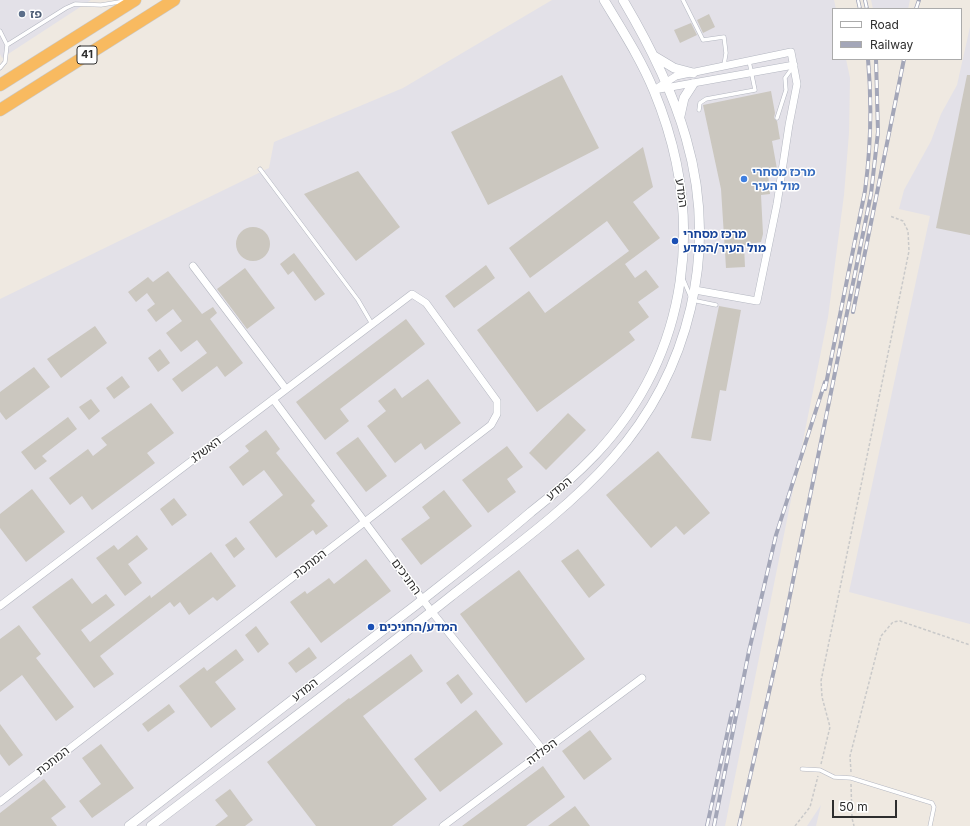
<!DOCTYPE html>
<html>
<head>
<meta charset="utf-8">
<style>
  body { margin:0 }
  #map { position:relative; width:970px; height:826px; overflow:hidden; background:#efe9e1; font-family:Inter,sans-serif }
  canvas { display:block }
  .legend { position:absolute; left:832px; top:8px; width:130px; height:52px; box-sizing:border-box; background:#fff; border:1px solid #ababab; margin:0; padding:5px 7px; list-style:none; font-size:12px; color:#2e2e2e }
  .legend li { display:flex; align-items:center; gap:8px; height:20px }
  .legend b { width:20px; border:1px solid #ababab }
  .scale { position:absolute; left:832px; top:800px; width:65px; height:18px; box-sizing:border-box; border:2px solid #2e2e2e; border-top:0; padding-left:5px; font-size:12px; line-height:14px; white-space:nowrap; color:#2e2e2e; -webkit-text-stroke:3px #fff; paint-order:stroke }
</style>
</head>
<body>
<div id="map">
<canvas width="970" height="826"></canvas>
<ul class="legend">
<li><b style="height:5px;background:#fff"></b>Road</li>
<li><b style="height:5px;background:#a3a6b8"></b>Railway</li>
</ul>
<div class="scale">50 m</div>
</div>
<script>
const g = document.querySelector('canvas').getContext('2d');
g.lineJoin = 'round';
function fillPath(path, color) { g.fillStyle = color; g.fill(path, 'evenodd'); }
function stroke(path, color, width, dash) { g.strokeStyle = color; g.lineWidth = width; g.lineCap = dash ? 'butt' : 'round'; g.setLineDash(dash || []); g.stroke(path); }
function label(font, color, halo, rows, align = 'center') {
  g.font = font + ' Inter,"Noto Sans Hebrew",sans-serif'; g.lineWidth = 3; g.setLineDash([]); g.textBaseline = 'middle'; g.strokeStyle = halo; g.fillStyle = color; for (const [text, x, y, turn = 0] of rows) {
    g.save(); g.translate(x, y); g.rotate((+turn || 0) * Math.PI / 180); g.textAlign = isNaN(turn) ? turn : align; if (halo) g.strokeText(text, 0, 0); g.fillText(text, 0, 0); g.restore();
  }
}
const industrial = new Path2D(`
  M0,0H91L2,58L0,54Z
  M552,0H834L836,9H833V59H846L850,78L849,133L844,195L828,317L725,826H0V299L269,168L274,142L403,88Z
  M871,0H910L908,9H873Z
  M970,27V624L849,592L930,216L899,209L904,190L931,141L941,114L957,85Z
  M821,805L816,826H807Z`);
const building = new Path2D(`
  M709,14L715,27L703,33L697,20Z
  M691,23L697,35L680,43L674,30Z
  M562,75L599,148L488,205L451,132Z
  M967,75H970V235L936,228Z
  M771,91L775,113L774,118L777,121L780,139L772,141L777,169V171L768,173L770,194L761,195L763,234L761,242L744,245L745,267L726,268L721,189L703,105Z
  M643,147L653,187L633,202L660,238L625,264L635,278L646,270L659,287L638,302L649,317L629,332L635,340L537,412L477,330L529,291L545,313L629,251L607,221L530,278L509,248Z
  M358,171L400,227L356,261L304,194Z
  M236 244a17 17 0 1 1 34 0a17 17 0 1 1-34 0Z
  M294,253L325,294L315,301L293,271L288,275L280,264Z
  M486,265L495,278L454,308L445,296Z
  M245,268L275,308L247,329L217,289Z
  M168,271L202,314L213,307L217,313L210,319L243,363L225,377L217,366L182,392L172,379L207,353L197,340L181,352L166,333L182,321L173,309L156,322L147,310L155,304L147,293L136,302L128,292L148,277L153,282Z
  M719,306L741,310L726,391L720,390L711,441L691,438Z
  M406,319L425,344L340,409L349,421L325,440L296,402Z
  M95,326L107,343L61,378L47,359Z
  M160,349L170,363L158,372L148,358Z
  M34,367L50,387L6,420L0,412V392Z
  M122,376L130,387L114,399L106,388Z
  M428,379L461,423L425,450L421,443L395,463L367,426L386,411L378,401L395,388L402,398Z
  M91,399L100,411L89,420L79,407Z
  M151,403L174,433L147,453L155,463L92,510L82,496L70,505L49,478L88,449L93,456L107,445L101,438Z
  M568,413L586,430L546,470L529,453Z
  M68,417L77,429L42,456L47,461L35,470L21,452Z
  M266,430L280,449L276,453L315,501L311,505L328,526L316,535L313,530L276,558L249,522L283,495L264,470L243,486L229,467L249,451L245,446Z
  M358,437L387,476L366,492L336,453Z
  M507,446L523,467L507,479L516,492L488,513L462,480Z
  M658,451L710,513L684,535L676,526L651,548L606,495Z
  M32,489L65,532L26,562L0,528V514Z
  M444,490L472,526L421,565L401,539L430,518L422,507Z
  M174,498L187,515L172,526L160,509Z
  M137,535L148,549L128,564L142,583L125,596L96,558L114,545L118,550Z
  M236,537L245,549L234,558L225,545Z
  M578,549L605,585L589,598L561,561Z
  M211,552L236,586L217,601L213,597L189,615L180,602L174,607L170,602L100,656L114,674L94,688L32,607L72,578L92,604L106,594L115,605L81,630L90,642L150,595L151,598Z
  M366,559L391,591L321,643L290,602L305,591L307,594L329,578L334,584Z
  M519,570L585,659L526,703L460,614Z
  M19,625L41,654L36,658L74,707L56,721L22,675L0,692V639Z
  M256,626L269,644L258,653L245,635Z
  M309,647L317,658L296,673L288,663Z
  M236,649L244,660L215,682L236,709L211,728L179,686L204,667L207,671Z
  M411,654L423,671L363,716L427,799L392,826H316L267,762L349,698L350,699Z
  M458,674L473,694L461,704L446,683Z
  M169,704L175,712L148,732L142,724Z
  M476,710L503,744L440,792L414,759Z
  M0,724L23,755L9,766L0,754Z
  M590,730L612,759L584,780L562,751Z
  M101,744L134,788L92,818L79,801L101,784L82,758Z
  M543,766L565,797L526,826H462Z
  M44,779L66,807L51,818L57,826H0V813Z
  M230,789L253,820L245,826H215L228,816L215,800Z
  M575,806L590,826H548Z`);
const path = new Path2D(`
  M821,764L830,727L822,697L821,681L909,251L908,231L903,221L890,216
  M851,772L850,756L881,636L893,622L900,621L970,645
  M851,784L852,818L854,826
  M795,826L810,807L818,776`);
const service = new Path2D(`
  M683,0L703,40L724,37L726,53L724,65
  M0,31L7,45
  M0,68L5,62L7,45L66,8L75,4L101,5L125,1
  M699,110L700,103L706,99L755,90L749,61
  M777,118L786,90L785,78L793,67
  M260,169L358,300L372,324
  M683,279L692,300L716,305
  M802,769L820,770L834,777L851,778L932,803L934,807L930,826`);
const minor = new Path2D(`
  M654,90L676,76L791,52L797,84L789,125L777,204L757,301L695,290
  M654,90L794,65
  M193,266L286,389
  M273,399L432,612L543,750
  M0,606L412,294L426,303L497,401V414L491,425L0,802
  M443,826L642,678`);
const tertiary = new Path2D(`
  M654,56L674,68L693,73
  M680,116L684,98L693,84
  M129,826C225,752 320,678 416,605C455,574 494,544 531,512C554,494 576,475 596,454C691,352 706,217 654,91C641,59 622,30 604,0
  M151,826C251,750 352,675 450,597C506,553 565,512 612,459C690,371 719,252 686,138C672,89 649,44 623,0`);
const trunk = new Path2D(`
  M0,85L135,0
  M0,110L174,0`);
const rail = new Path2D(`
  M858,0L860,9
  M865,0L867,9
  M916,9L919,0
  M853,312L904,59
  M825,389L865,191C871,146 872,103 868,59
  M707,826L732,712
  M714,826L749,651L776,535L825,382
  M739,826L783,630L871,194L878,132L876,59`);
const markers = [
  [22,14,4,"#5c6f8a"],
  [744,179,4,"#3f7fe0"],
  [675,241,4,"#1a4fb4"],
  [371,627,4,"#1a4fb4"]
];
const shields = [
  [87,55,20]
];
const shieldNames = [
  ["41",87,55]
];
const serviceNames = [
  ["פז",30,14]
];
const shopNames = [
  ["מרכז מסחרי",752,172],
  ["מול העיר",752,186]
];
const streetNames = [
  ["המדע",681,193,82],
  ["האשלג",206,450,-37],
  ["המדע",559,489,-40],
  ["המתכת",310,564,-38],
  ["החניכים",406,577,54],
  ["המדע",305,690,-38],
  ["הפלדה",542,752,-37],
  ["המתכת",53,761,-38]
];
const transitNames = [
  ["מרכז מסחרי",683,234],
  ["מול העיר/המדע",683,248],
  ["המדע/החניכים",379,627]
];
fillPath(industrial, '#e3e1e8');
fillPath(building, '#cbc7bf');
stroke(service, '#b4b7c1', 4.5);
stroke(minor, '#b4b7c1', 8);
stroke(tertiary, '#b4b7c1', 10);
stroke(trunk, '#c9c9c9', 13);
stroke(path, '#c9c9c9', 1.5, [3, 2]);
stroke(service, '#fff', 3.5);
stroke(minor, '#fff', 7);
stroke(tertiary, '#fff', 9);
stroke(trunk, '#f8ba60', 12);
stroke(rail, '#a3a6b8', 4);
stroke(rail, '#fff', 2.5, [8]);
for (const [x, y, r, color] of markers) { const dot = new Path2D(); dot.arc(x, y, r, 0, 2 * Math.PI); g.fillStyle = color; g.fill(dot); stroke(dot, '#fff', 1.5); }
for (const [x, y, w] of shields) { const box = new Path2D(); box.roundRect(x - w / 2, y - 9, w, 18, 3); g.fillStyle = '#fff'; g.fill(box); stroke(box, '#2e2e2e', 1); }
label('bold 11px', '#2e2e2e', null, shieldNames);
label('bold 12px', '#4e5e75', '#fff', serviceNames, 'left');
label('bold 12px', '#366cbe', '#fff', shopNames, 'left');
label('12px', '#2e2e2e', '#fff', streetNames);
label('bold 12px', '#164399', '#fff', transitNames, 'left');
</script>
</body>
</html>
